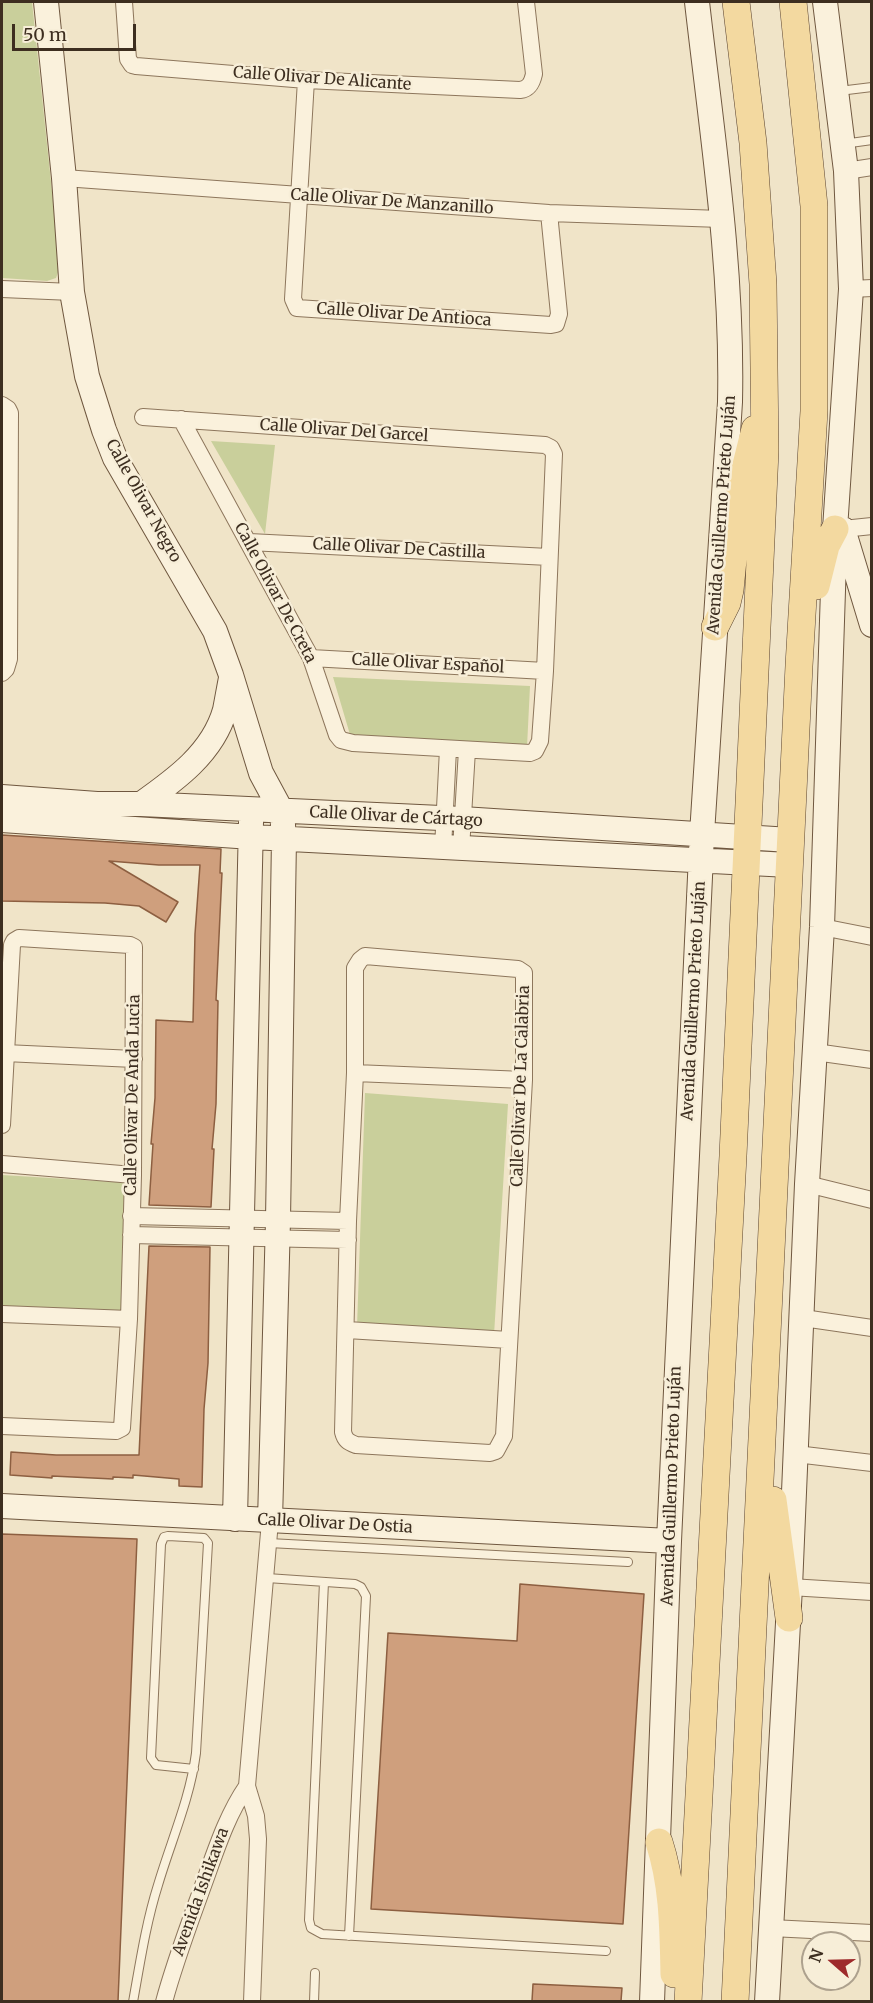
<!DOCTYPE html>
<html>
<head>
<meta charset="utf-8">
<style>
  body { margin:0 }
  #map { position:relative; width:873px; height:2003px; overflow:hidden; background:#f0e4c8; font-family:Merriweather,serif }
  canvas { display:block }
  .frame { position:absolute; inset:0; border:3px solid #3d2e20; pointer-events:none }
  .north { position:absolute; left:801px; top:1931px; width:60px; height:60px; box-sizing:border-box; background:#f7eed8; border:2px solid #ada18e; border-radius:50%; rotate:290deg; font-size:16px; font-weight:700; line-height:24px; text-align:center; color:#3d2e20 }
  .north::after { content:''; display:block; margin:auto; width:21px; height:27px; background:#9e2a2b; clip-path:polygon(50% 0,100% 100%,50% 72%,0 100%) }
  .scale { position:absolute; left:12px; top:24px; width:124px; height:27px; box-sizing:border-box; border:3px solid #3d2e20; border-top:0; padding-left:8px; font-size:18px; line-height:21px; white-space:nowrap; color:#3d2e20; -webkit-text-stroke:4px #f7eed8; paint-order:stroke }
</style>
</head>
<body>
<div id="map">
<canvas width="873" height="2003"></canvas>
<div class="frame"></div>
<div class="north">N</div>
<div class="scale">50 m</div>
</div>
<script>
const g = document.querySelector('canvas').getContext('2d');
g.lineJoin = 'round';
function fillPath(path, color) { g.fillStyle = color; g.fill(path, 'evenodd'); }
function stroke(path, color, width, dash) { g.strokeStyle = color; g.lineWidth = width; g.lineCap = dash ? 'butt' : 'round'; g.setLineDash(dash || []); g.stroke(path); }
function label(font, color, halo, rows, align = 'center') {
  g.font = font + ' Merriweather,serif'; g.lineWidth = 5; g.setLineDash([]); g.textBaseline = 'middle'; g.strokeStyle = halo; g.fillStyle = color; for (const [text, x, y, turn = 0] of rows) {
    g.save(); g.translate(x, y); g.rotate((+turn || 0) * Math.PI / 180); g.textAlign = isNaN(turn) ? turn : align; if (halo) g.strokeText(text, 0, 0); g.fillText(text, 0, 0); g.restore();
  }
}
const green = new Path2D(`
  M2,2H32L60,267L56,278L47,281L2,278Z
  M211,441L275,445L265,534Z
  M333,677L530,686L527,747L351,738Z
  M365,1093L508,1104L494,1335L357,1327Z
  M2,1175L132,1183L129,1319L2,1313Z`);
const building = new Path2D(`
  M2,835L221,849L220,873H222L221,894L216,1000L218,1001L216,1104L212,1149H214L211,1207L149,1205L153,1144H151L155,1098L156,1020L193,1022L195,934L200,865H159L109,861L178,902L166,922L139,906L105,903L2,901Z
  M149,1246L210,1247L208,1363L204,1409L202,1487L179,1486V1479L133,1475V1478L113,1477V1479L52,1476V1478L10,1475L11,1452L56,1455H139Z
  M2,1534L137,1539L118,2001H2Z
  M520,1584L644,1594L623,1924L371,1909L388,1633L517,1641Z
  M533,1984L622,1988L621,2001H532Z`);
const lane = new Path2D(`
  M839,91L872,87
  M843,144L872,140
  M269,1543L628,1562
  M267,1578L355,1584L361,1587L366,1596L349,1936
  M324,1582L309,1920L311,1928L322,1934L606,1951
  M133,2002C140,1963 146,1923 158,1885C171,1841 190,1799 196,1753L208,1543L204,1538L168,1536L164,1537L161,1544L151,1758L156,1765L194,1769
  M314,2002L315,1973`);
const street = new Path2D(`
  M124,2L128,59L132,65L136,66L306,80L520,90C529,89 532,83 534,74L526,2
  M306,80L293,299L297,308L551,325L556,324L559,314L549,213
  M846,171L872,167
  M64,178L549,213L721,219
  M2,289L72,292
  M851,289L872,288
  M2,405L8,409L10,413L9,659L6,669L2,673
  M143,417L545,445L551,448L554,454L545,671L540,741L535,751L530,753L353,743L341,740L337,735L311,658L181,419
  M843,529L872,526
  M249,542L549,557
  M311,658L545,671
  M443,848L448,749
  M461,849L467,750
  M822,927L872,937
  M365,956L518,969L524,973V1080L504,1436L496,1451L490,1453L356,1445C348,1442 345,1440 343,1432L348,1221L355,1073V968L360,960Z
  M815,1052L872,1060
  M5,1053L134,1059
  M355,1073L524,1080
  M2,1125L12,945L14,941L19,938L130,945L134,947L133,1175L129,1319L122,1428L116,1431L2,1426
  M2,1164L133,1175
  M807,1184L872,1200
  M131,1216L348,1221
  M131,1235L348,1240
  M2,1314L129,1319
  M803,1318L872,1328
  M347,1330L509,1340
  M796,1454L872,1463
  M790,1587L872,1592
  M247,1786L270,1521
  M771,1928L872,1933
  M164,2002C175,1961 190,1922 204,1883C216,1850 227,1815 247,1786L256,1816L258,1839L252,2002`);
const secondary = new Path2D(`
  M46,2L64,178L72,292L87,376L104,430L115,458L215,631L231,675L261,773L282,812L284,838L278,1220L270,1521
  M838,529H843L872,625
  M2,797L97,804H141L462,819L790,840
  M141,804C175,780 213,753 225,710C227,700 229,688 231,678
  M2,820L252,837L789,865
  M2,1506L669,1541
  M235,1519L251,822
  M652,2002L669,1541L702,834L730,402C733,268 712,134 697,2
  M767,2002L790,1587L807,1184L822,927L835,529L851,289L846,171L825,2`);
const primary = new Path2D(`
  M816,586L826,546L835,529
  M715,627L727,603L730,590L740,489L755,429
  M773,1500L789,1618
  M659,1842C673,1885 673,1929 674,1974
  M688,2002L733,1156L765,451L763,284L753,143L736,2
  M735,2002L799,666L814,411V206L793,2`);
const streetNames = [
  ["Calle Olivar De Alicante",322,79,4],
  ["Calle Olivar De Manzanillo",392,202,4],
  ["Calle Olivar De Antioca",404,315,4],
  ["Calle Olivar Del Garcel",344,431,4],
  ["Calle Olivar Negro",143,501,61],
  ["Avenida Guillermo Prieto Luján",722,515,-86],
  ["Calle Olivar De Castilla",399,549,3],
  ["Calle Olivar De Creta",275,593,62],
  ["Calle Olivar Español",428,664,3],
  ["Calle Olivar de Cártago",396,817,3],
  ["Avenida Guillermo Prieto Luján",694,1001,-87],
  ["Calle Olivar De La Calabria",521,1086,-88],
  ["Calle Olivar De Anda Lucia",133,1095,-89],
  ["Avenida Guillermo Prieto Luján",672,1486,-88],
  ["Calle Olivar De Ostia",335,1524,3],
  ["Avenida Ishikawa",201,1892,-70]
];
fillPath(green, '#c9cf9b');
fillPath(building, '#cf9f7d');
stroke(building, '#8d5f41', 1.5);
stroke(lane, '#8d765c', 10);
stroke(street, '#8d765c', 18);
stroke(secondary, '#6f573f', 26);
stroke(primary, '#5b4430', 28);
stroke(lane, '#faf1dc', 8);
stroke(street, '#faf1dc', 16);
stroke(secondary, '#faf1dc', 24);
stroke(primary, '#f3d9a0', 27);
label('16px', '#3d2e20', '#f7eed8', streetNames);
</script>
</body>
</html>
